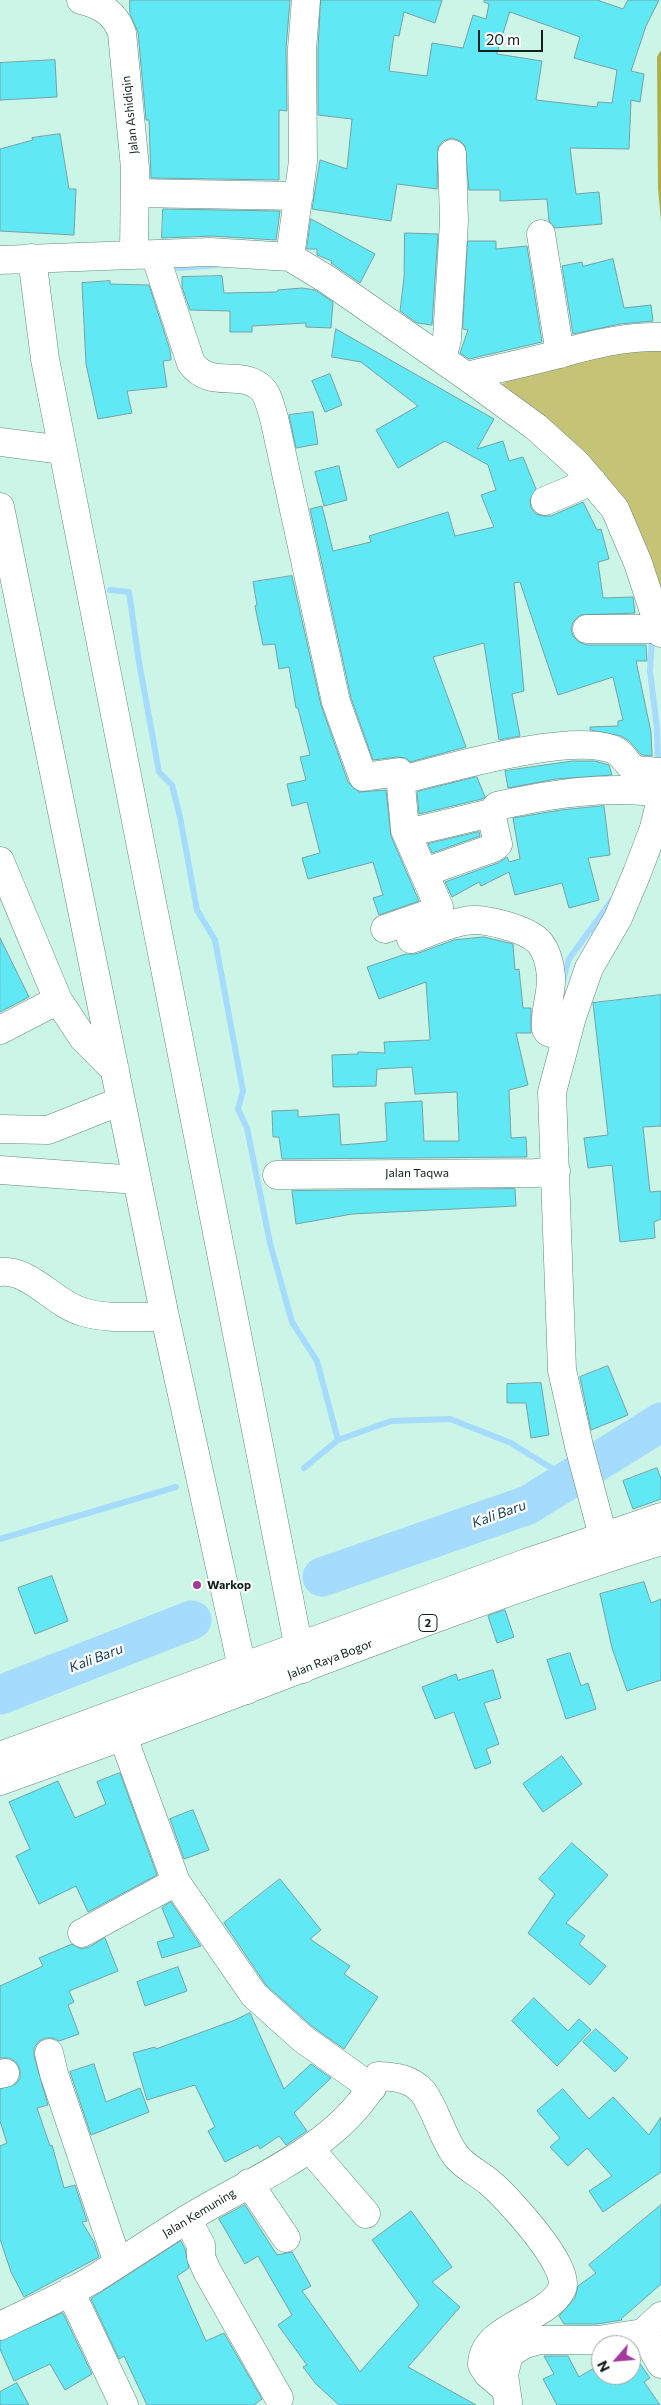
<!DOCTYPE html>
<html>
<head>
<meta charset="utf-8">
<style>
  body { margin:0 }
  #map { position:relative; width:661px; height:2405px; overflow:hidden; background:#cbf5e6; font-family:Commissioner,sans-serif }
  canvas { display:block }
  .north { position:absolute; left:591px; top:2335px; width:50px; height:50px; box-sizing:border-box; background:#fff; border:1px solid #a0a6a4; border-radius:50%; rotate:243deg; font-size:14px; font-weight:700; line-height:20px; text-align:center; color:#11201b }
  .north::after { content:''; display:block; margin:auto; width:18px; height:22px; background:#a2399b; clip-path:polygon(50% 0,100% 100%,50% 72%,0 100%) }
  .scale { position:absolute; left:478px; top:30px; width:65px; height:22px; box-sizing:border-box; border:2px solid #11201b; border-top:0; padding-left:6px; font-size:15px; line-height:18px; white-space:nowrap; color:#11201b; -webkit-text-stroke:4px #fff; paint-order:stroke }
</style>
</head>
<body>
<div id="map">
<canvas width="661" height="2405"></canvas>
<div class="north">N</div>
<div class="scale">20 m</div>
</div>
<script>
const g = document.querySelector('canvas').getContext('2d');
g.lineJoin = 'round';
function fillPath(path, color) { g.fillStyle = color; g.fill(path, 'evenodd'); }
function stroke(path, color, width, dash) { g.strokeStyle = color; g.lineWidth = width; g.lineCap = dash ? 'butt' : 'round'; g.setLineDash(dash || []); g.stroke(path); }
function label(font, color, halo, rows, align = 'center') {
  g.font = font + ' Commissioner,sans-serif'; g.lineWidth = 4.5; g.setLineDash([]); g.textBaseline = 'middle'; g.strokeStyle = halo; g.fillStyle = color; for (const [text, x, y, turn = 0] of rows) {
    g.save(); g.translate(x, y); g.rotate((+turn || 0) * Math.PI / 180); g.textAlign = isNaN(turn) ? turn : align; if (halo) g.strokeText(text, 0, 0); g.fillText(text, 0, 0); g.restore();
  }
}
const green = new Path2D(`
  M661,347V617L636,536L495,388L529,369L585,355Z`);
const forest = new Path2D(`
  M661,50V222L658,188L657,57Z`);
const stream = new Path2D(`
  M178,268L217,265
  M110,590L129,592L139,662L159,772L172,785L180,817L197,910L215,940L243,1091L238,1109L247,1128L270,1243L292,1322L317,1361L338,1440
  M652,637L650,671L657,728L658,766
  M562,983L569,959L612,900
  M304,1468L338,1440L391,1421L450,1419L511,1443L556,1471L564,1482
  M0,1539L176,1487`);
const river = new Path2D(`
  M322,1577L528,1505L661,1422
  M0,1695L192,1620`);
const building = new Path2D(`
  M130,0H290L286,49L287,111L279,110V180L151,178L149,120H146L138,32L130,14Z
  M321,0H442L435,23L404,12L399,36L394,35L389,71L427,76L432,43L463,48L473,15L486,19L489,4L484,2V0H597L623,9L628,0H659L646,26L631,71L644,74L640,102L631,100L629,149L570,148L576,194L599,192L602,224L555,228L549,221L547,199L500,201V190H469L465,146L460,141L452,138L443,141L438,147L437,189L397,184L391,221L312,209L320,160L347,169L352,119L318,115V50ZM510,12L580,37L574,58L617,70L612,103L598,102L597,107L536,100L542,61L497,54Z
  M55,60L57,97L0,100V63Z
  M60,134L69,189H76L74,235L0,231V149L33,140L32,138Z
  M163,209L280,211L276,240L211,236L162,238Z
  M311,219L375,254L360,283L331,263L332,261L317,255V249H307Z
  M405,233L438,234L432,325L417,323L400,311L404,278Z
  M468,241H496V249L527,246L542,342L469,359L460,353L468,330L463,329Z
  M613,259L624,308L651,305L653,321L620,324L573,334L562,266L582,262L583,266Z
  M222,276L224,293L277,292L278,290L302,288L315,290L333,302L331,328L306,327V323L252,326V332H230V311L190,310L182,287V277Z
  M110,281V284L149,285L170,350L171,360L163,361L167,387L127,391L132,413L98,419L86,364L82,283Z
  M336,329L494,419L477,449L503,441L509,461L523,457L536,489L530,500L531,508L536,514L543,516H551L583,502L597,530L601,529L609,559L598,562L603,598L633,597L635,613L580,615L573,622L571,629L573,636L579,642L587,645H646L647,661H636L651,732L652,756L642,755L629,741L621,736L590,730V727L618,726V721L623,720L613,677L558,695L520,582L514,583L524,691L512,694L520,736L499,740L484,643L433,657L466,747L410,762L406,758L397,757L373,760L351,698L310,509L322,506L333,551L371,542L369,536L448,512L455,536L494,527L481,495L496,490L488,465L445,441L398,468L376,430L418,406L361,362L332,357Z
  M330,374L342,405L325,412L312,381Z
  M313,412L318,444L296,448L289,415Z
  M339,466L347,500L324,506L315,472Z
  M292,576L321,705L348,782L359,792L386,790L391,836L419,901L379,915L373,898L383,895L373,862L308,879L302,858L320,853L307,802L292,806L287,784L306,780L300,757L310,755L298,708H296L289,667L279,669L275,644L263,645L255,606L257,605L253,582Z
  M573,761H595L609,765L612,775L556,779L508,788L505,771Z
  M477,777L485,797L482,799L419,814L417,792Z
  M604,806L610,855L588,858L599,900L569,908L562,883L515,895L509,872L481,886L479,882L452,897L445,882L498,863L507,857L509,862L520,859L513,818L561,810Z
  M479,832L480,836L432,853L428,844Z
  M484,937L513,944L515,970L519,969L523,1008H531V1033H516L528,1085L509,1090L511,1138L526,1137L527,1157L282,1159L279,1137H273L272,1111L298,1110V1117L339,1114L341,1145L366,1143L387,1141L385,1103L422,1101L424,1141H459L457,1092L415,1094L412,1067L377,1069L376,1086L333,1087L332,1055L358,1054V1052L385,1053L384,1042L430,1040L426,982L379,999L367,967L406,954H416L454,940Z
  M0,938L29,997L0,1012Z
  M661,995V1126L643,1127L650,1192L661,1191V1219L654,1222L655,1238L620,1242L612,1165L588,1168L584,1138L608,1135L593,1003Z
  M515,1189L516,1206L352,1214L296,1224L292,1191Z
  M608,1366L628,1415L591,1430L580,1377Z
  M541,1383L549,1435L531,1438L526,1403H507V1384Z
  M657,1468L661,1479V1499L633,1509L623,1481Z
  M52,1576L68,1621L35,1634L18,1588Z
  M644,1582L651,1603L661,1599V1680L627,1691L612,1648L600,1594Z
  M505,1610L514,1637L497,1643L488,1616Z
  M570,1653L581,1686L588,1683L596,1709L566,1719L547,1660Z
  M493,1670L501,1698L484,1703L499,1744L486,1749L491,1763L475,1769L454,1712L435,1719L422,1687L456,1674L458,1680Z
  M562,1756L582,1784L543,1812L523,1784Z
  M120,1773L157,1875L88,1912L76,1886L39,1904L16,1856L30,1849L9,1802L58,1781L75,1818L106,1804L97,1782Z
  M193,1810L209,1850L184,1859L170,1819Z
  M572,1843L608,1875L566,1923L585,1936L579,1944L606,1966L590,1985L528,1933L555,1894L539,1879Z
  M280,1879L321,1930L310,1939L350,1966L344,1974L378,1997L344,2049L313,2027L266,1985L224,1923Z
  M171,1902L201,1946L162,1958L157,1942L174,1937L162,1908Z
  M105,1938L118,1971L69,1991L74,2002L68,2005L79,2034L59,2041L53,2038H45L39,2041L34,2048V2056L48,2105L37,2108L50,2146L52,2145L64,2188L75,2185L87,2221L82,2222L94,2242L99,2257L24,2297L11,2272L0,2239V2146L7,2143L0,2121V2089L16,2084L20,2078V2070L17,2063L10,2058H0V1986L43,1966L39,1958L72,1944L81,1949L89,1947Z
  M178,1967L187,1991L145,2006L137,1982Z
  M534,1998L568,2031L579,2019L591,2030L557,2066L512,2021Z
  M250,2013L284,2089L311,2064L331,2078L294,2113L307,2131L286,2145L279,2136L260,2149L258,2145L225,2162L208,2131L215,2127L195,2085L147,2100L133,2053L155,2047L156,2049L235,2020Z
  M596,2029L628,2058L615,2072L583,2042Z
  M94,2064L106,2102L140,2088L149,2112L91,2135L70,2072Z
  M563,2089L589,2119L613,2097L649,2135L661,2117V2172L603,2212L589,2191L612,2176L587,2148L568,2166L550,2147L560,2138L537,2111Z
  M245,2205L277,2255L292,2252L311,2286L302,2291L360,2372L419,2305L372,2240L411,2211L452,2267L432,2282L460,2307L408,2367L476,2405H339L316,2384L303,2367L307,2365L278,2325L292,2315L258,2256L245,2264L219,2219Z
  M661,2205V2284L621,2319L622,2320L597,2324H564L559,2316L575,2298L578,2286L596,2273L589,2265Z
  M181,2241L185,2249L189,2268L177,2276L206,2341L224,2333L262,2399L254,2405H147L124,2356L119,2359L91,2299Z
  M63,2313L92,2374L65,2390L50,2364L14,2381L0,2349V2341Z
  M631,2351L650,2378L644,2382L660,2405H557L543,2379L554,2374L544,2356H568L579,2377L601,2364V2375H631Z
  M17,2383L29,2405H0V2392Z`);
const minor = new Path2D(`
  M81,0C101,5 115,13 122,33L135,168L134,254
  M136,193L299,196
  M541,234L560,354
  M155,255L191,363C210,389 238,370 259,386C268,392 271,409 274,418L336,702L363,777L399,772L400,774L405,830L439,907L434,912L385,929
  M290,257L303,161L302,49L306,0
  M32,258L45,359L303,1669
  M0,260L210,252L290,257L328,280L466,376L536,427L577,464L615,509L638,563L661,633
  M442,359L447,339L454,221L452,154
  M466,376C497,369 529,362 559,354C592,344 626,336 661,337
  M0,442L63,450
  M545,501L592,481
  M0,507L165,1317L247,1690
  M587,629H660
  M401,780C446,769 577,730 616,751C623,755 628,765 635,770L661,772
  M407,833L491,813
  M0,861L58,1000L83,1038L115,1070
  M425,872L493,848L498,844L491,813L497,806C551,794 607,785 661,793
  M411,939C428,933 447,924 465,921C483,917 528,929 540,943C547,952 550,965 551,976C552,994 544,1012 546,1029L548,1032L566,1038
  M0,1030L58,1000
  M0,1129L48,1130L121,1101
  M0,1170L137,1180
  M277,1175L535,1173L556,1171
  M0,1272C31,1269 54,1304 83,1312C109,1320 138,1316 165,1317
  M603,1536L579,1446L562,1370L552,1092L572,1017L589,968L618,918L637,873L654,828L661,799
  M123,1737L176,1882L254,1995L303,2039L372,2088
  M82,1933L176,1882
  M49,2053L54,2074L118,2263
  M0,2074L5,2073
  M310,2149L366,2214
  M249,2183L286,2238
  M187,2219L201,2245V2257L207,2271L279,2398
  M70,2291L124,2405
  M0,2326C30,2311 63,2297 92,2280C126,2259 159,2236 194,2215C259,2176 341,2146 378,2076C397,2077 410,2078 423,2092C437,2112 442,2137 456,2156C465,2167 478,2173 489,2182C506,2196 572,2267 562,2289C547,2320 482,2326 482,2365L488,2374L506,2389
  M643,2333L661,2364
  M508,2402L504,2375L509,2354L525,2344L540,2340H598L643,2333L661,2316`);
const highway = new Path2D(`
  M0,1756L526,1563L661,1517
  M0,1781C221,1703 437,1611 661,1541`);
const markers = [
  [197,1585,5,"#a2399b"]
];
const shields = [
  [428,1623,18]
];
const shieldNames = [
  ["2",428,1623]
];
const streetNames = [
  ["Jalan Ashidiqin",130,115,-96],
  ["Jalan Taqwa",417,1173],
  ["Jalan Raya Bogor",330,1659,-21],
  ["Jalan Kemuning",199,2213,-31]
];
const poiNames = [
  ["Warkop",207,1585]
];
const waterNames = [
  ["Kali Baru",499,1514,-20],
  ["Kali Baru",96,1658,-21]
];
fillPath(green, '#c5c476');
fillPath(forest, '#aeac4b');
stroke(stream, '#a5dbfc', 6);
stroke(river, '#a5dbfc', 39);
fillPath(building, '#60e9f5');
stroke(building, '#75a1a5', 1);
stroke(minor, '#648a7d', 29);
stroke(highway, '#648a7d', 29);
stroke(minor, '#fff', 28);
stroke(highway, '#fff', 28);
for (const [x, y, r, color] of markers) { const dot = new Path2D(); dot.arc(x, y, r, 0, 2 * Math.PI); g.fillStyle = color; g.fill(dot); stroke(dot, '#fff', 2); }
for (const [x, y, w] of shields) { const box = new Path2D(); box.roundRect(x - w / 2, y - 8.5, w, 17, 4); g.fillStyle = '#fff'; g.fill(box); stroke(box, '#11201b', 1); }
label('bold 11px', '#11201b', null, shieldNames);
label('12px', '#11201b', '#fff', streetNames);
label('bold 12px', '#11201b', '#fff', poiNames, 'left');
label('italic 14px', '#153f55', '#fff', waterNames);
</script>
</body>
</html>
